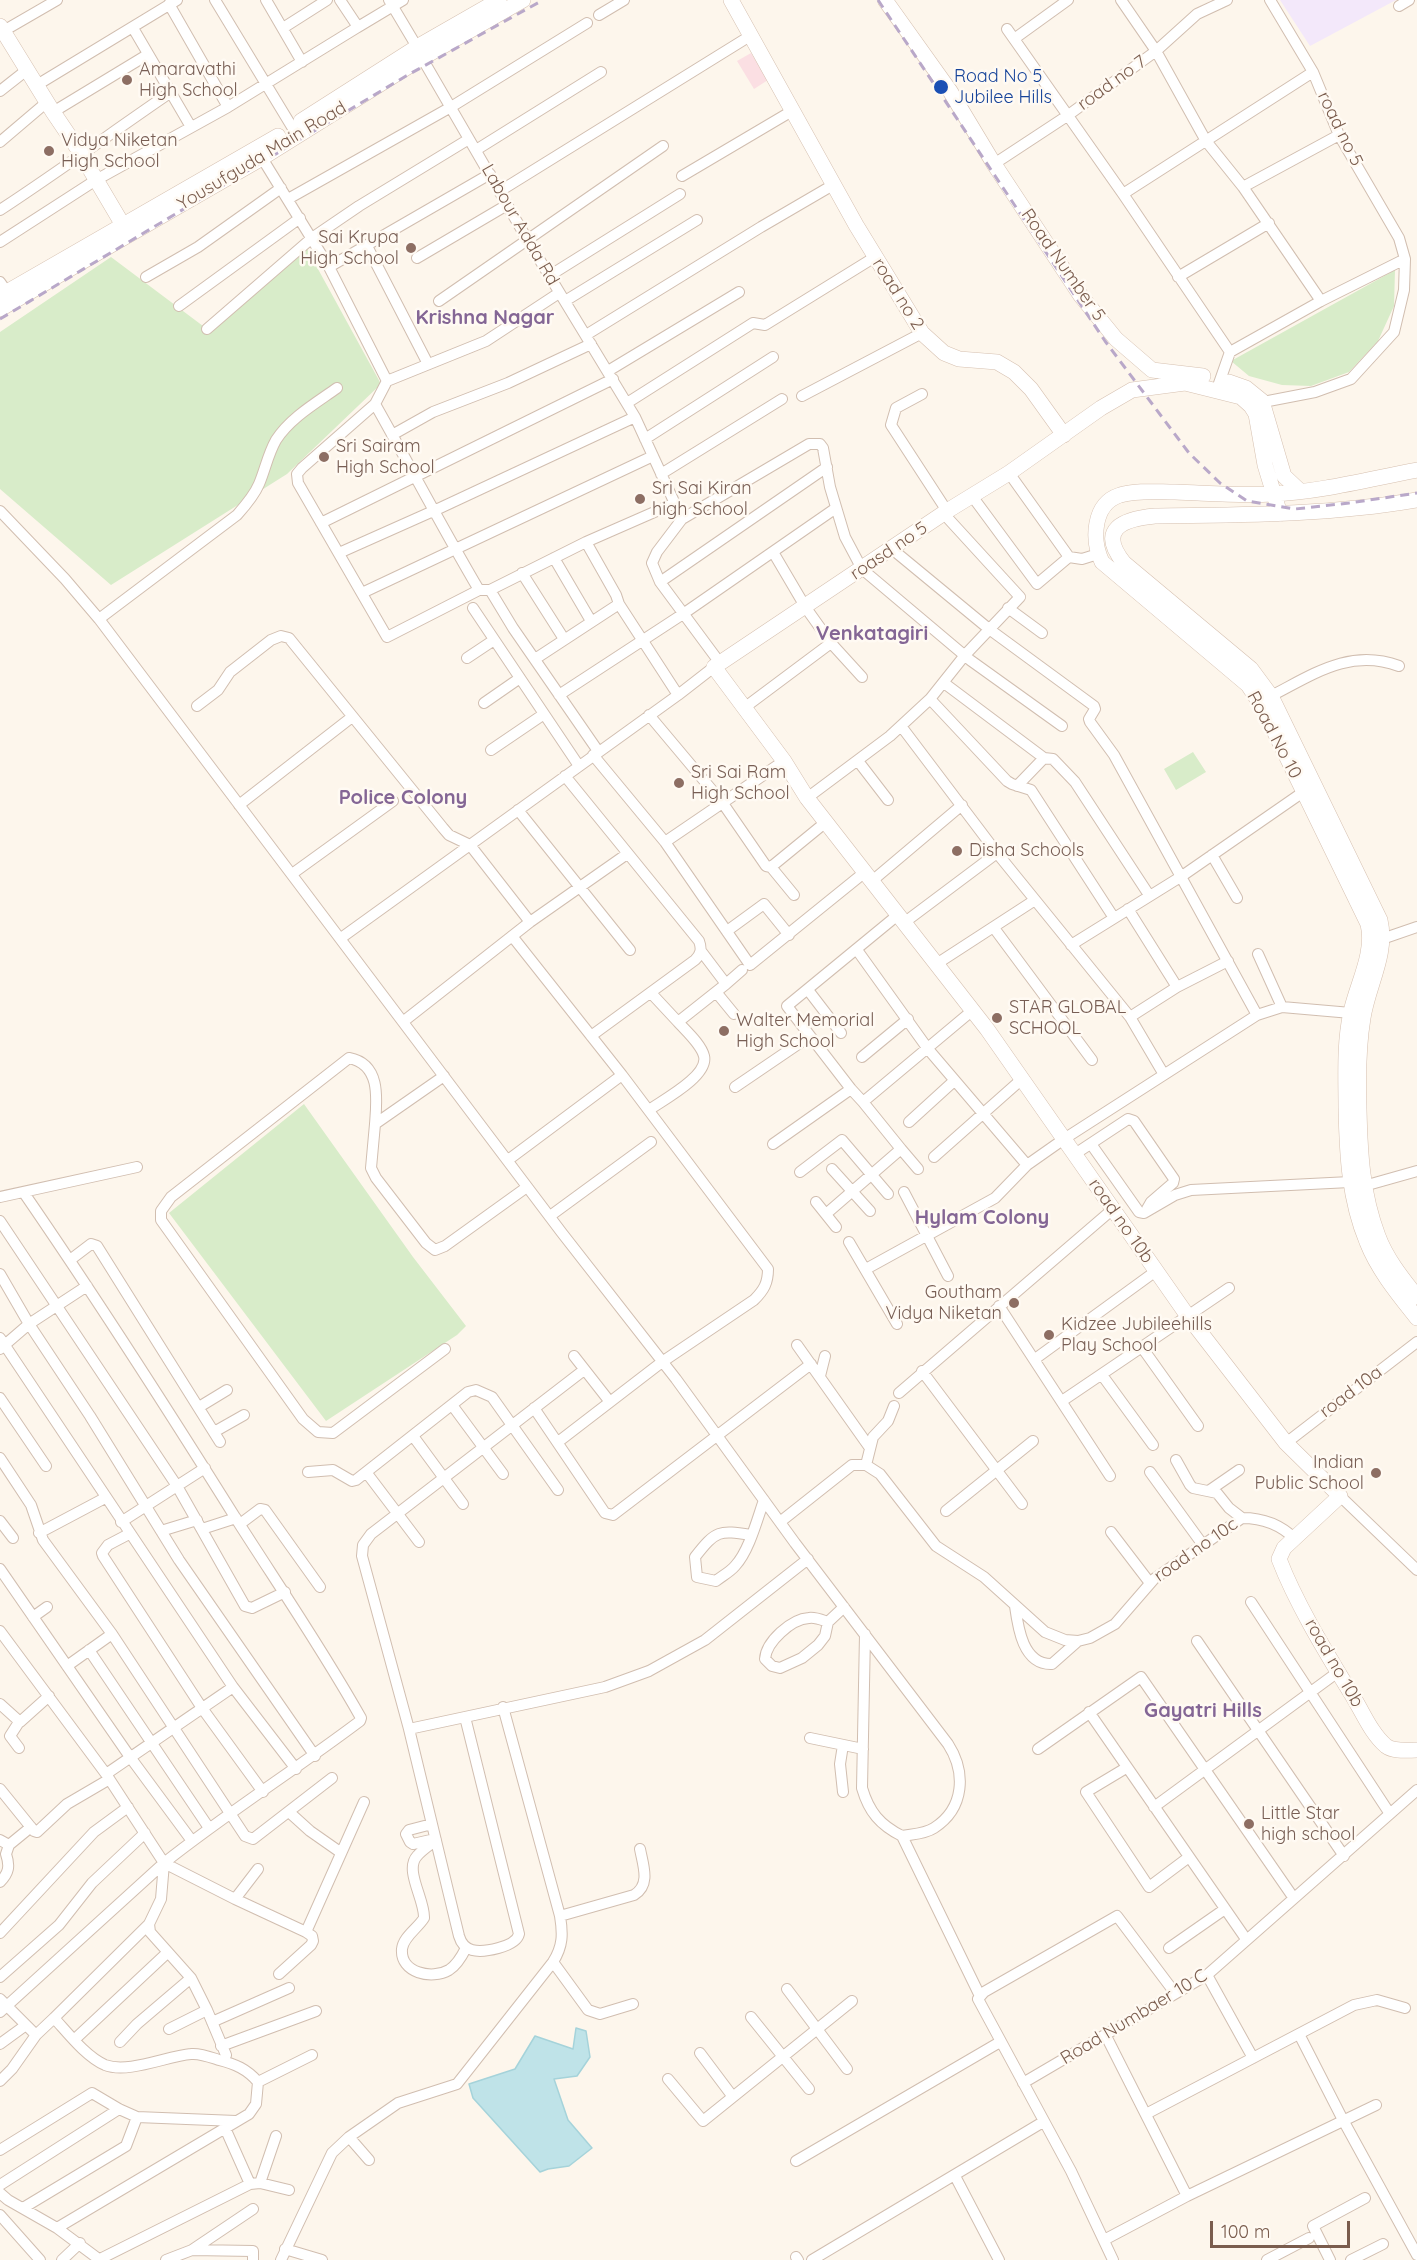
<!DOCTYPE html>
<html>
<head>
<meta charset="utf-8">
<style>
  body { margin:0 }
  #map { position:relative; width:1417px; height:2260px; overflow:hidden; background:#fdf6ec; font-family:Quicksand,sans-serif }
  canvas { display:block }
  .scale { position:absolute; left:1210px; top:2221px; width:140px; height:27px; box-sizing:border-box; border:3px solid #7a5c4d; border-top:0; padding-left:8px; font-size:18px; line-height:21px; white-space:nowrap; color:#7a5c4d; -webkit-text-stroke:4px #fffaf3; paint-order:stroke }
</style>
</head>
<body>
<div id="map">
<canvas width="1417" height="2260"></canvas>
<div class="scale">100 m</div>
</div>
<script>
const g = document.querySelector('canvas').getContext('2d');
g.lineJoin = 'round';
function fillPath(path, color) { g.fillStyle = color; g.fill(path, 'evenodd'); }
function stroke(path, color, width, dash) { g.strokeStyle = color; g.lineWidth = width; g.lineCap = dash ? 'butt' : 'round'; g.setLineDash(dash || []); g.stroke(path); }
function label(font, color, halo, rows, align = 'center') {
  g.font = font + ' Quicksand,sans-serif'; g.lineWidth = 5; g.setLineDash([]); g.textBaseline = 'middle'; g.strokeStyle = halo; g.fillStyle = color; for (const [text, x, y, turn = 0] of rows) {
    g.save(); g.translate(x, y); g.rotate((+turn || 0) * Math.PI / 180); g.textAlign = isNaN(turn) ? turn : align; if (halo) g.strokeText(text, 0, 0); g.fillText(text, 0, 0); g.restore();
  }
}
const education = new Path2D(`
  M1280,0H1396L1310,46Z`);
const medical = new Path2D(`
  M751,53L768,80L754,89L737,61Z`);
const green = new Path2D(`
  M307,249L381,384L287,474L111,585L0,489V332L111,257L207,329Z
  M1395,270L1394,306L1378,341L1349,372L1311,386L1282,385L1249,376L1231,361Z
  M1193,752L1206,772L1176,790L1164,769Z
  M304,1104L413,1257L466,1326L457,1335L326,1421L169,1213Z`);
const water = new Path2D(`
  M576,2028L586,2031L590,2057L577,2076L554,2079L568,2120L592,2148L569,2166L548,2169L540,2172L473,2098L469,2084L515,2069L535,2036L573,2049Z`);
const street = new Path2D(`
  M215,0L292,127
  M266,0L302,62
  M389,0L417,47
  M1121,0L1156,51L1206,141L1243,187L1321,301
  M169,4L228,107
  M1399,6L1409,0
  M599,15L624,0
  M358,27L403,0
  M133,28L191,127
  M283,28L327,0
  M1007,29L1123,194L1230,352
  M0,33L57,0
  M1014,39L1068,0
  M422,58L527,239L635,417L682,519
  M37,85L177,0
  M0,91L28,69
  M53,112L147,55
  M0,142L47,102
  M476,150L601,72
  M262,158L329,267L387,381L375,404C410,466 443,529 479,590H490L586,542L675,503
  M994,164L1067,116L1156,51L1197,14L1227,0
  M682,176L792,111
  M1243,187L1339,135
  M500,191L750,36
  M1123,194L1313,72
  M288,199L451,107L587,23
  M0,210C58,172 114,131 171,92
  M0,242L96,180L228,107L358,27L340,0
  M367,246L428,364
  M417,258L507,205
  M329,267L490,174
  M549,276L680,194
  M146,277L198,247L281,188
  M1178,277L1269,223
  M0,282L7,292
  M439,301L663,146
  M565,301L697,220
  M179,306L300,218
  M207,329L312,238L359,206L469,139
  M586,335L761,227L833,185
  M608,371L739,292
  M387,381L486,341L559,293
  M1217,389L1230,352L1321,301L1405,259
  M922,394L896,408L891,425L947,511
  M802,396L922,333
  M627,403L753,323L765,325L875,257
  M1258,403L1315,392L1351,379L1394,332L1404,290L1405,259L1399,238L1339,135L1313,72L1270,0
  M375,404L302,468L297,474L298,483L387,637L479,590
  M392,435L433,412L508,383L591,344
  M645,439L773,357
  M1009,473L1069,557L1082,559L1098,554
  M661,474L782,399
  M972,496L1037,584L1069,557
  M0,511L65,579L99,619L562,1233L676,1379L795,1543L948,1744C966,1772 965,1808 934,1828C925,1834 913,1834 902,1836L980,1996
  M321,523L613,379
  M586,542L616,595L619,604L678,695
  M892,549L989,629L1094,706L1095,709L1089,719L1090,722L1114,755L1257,1015
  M773,552L806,608L831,643L862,677
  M339,553L440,508L635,417
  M554,558L591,621
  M522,573L564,639
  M660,582L827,467
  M490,590L513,628L598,751
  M362,593L653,456
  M473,608L579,766
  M1008,608L1042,633
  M99,619L237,515C245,506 254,496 259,484C265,470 268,454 276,440C290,418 316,403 337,388
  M467,658L494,640
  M535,659L619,604
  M720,663L660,582L652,563L657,552L682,519L809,444H820L823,448L830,487L845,537L862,569L970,660L1062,726
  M944,683L1044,758L1053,759L1075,782L1149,895
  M559,695L683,614L836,508
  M1271,696C1314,674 1350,648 1399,666
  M930,699L1007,781L1012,784L1031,790L1114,918
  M484,703L520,678
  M197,706L218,690L230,672L271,640L281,636L289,638L443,828L449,835L470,845L530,922
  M744,708L831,643
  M649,715L722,802L766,866L771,867L794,895
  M901,726L997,853L1130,1017L1163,1073
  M491,750L544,714
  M593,755L665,842L750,965L865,872
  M858,761L888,800
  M565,776L699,941C702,949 701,954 695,960L591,1036
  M1017,786L1044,758
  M807,798L890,736L930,699L965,655L1020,597L944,514
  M239,805L352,717
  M518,810L630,950
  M665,842L784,761
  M1212,855L1237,898
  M771,867L826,822
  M292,874L393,801
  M872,881L962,805
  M1128,909L1177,987
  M905,922L997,853
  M994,928L1092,1060
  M727,931L764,904L789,935
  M512,936L622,1075
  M341,938L678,695L714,667
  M1382,939L1417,927
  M1071,945L1182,876L1309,788
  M857,950L928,1049L1027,1165
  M1258,954L1282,1007
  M938,963L1035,900
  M726,984L742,970
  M808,990L841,1033
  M716,992L734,1014
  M651,993L678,1022
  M1130,1017L1177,987L1228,961
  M404,1021L530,922L627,854
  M862,1057L908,1019
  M444,1076L375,1124L371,1168L376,1178L426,1243L435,1250L445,1246L527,1187
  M735,1087L810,1036
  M863,1102L973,1010
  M649,1110C663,1100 709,1076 704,1056C701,1044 686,1031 678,1022L726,984L701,951
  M909,1122L954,1081
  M375,1124C377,1099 381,1064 349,1058L171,1197L161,1211V1220L303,1419L318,1432L333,1433L445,1349
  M773,1144L851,1089
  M1091,1144L1139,1212L1144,1213L1175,1195L1191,1190L1350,1182
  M901,1149L918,1169
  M1075,1154L1128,1119L1134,1121L1174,1179L1173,1183L1151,1202L1147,1209
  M934,1157L1022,1079
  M508,1160L622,1075L768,1269C768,1283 764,1290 754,1300L662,1362L558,1442
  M832,1169L870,1211
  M800,1172L842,1140L888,1194
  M1364,1186L1417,1171
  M904,1192L948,1276
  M24,1193C99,1302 170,1413 240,1525C281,1589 324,1652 361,1718L360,1721C295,1770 227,1813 164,1863L161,1899L149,1924L150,1932L191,1978L207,2010L226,2055
  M0,1197L137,1167
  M816,1202L836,1227
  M826,1214L901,1149L863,1102L851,1089L787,1006L899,914
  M550,1216L651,1142
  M0,1221L177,1486L245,1606L252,1608L285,1592
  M849,1242L897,1324
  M70,1260L91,1244L97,1246L220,1442
  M866,1269L995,1198L1027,1165L1064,1139L1257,1015L1282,1007L1351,1013
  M0,1274L29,1324L90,1416L179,1560L315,1756
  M999,1306L1110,1476
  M0,1338L233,1687L296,1769
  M797,1345L870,1448
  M1141,1346L1198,1426
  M0,1349L29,1324L87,1286
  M574,1356L610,1402
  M1035,1359L1156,1271
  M922,1371L1022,1504
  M1102,1375L1153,1445
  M820,1376L825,1356
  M899,1393L1113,1209
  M0,1398L46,1466
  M1062,1401L1229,1288
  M452,1405L503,1474
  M199,1407L227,1390
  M534,1408L605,1513L613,1515L811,1364
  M214,1432L244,1415
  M413,1436L463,1504
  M1286,1443L1417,1342
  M0,1458L31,1505L43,1540L112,1634L245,1836L253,1839L332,1778
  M1176,1460L1190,1485L1193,1488L1217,1493L1229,1508L1242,1518
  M866,1465L880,1474L936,1546L984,1577L1045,1632L1065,1640L1078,1641
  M308,1472L333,1470L352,1481L356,1480L468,1392L476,1390L492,1397L558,1490
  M366,1472L419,1542
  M1150,1472L1203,1545
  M1210,1490L1239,1470
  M1340,1496L1417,1570
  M946,1511L1033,1441
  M0,1521L13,1538
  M121,1522L205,1468
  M780,1522L852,1465H866L873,1437L888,1421L894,1406
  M240,1524L260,1509L265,1510L320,1587
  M202,1529L236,1518
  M161,1531L197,1520
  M1111,1532L1150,1583
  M39,1533L105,1498
  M129,1534L108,1545L102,1553L103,1556L202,1708L263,1792
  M751,1535C719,1530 716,1530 695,1557L697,1577L716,1581C722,1576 730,1572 735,1566C749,1551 757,1520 764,1500
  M0,1569L130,1757L192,1841
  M1251,1602L1390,1814
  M1015,1606C1018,1628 1023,1665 1052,1664L1078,1641L1090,1638L1115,1624L1154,1579L1242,1518C1262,1518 1280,1524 1295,1539
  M33,1617L47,1607
  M828,1622C822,1620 815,1617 809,1618C791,1619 766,1642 765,1659L772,1666L780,1668L802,1658L818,1645L825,1636L828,1622L844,1607
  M0,1631L106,1774L164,1863L235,1899L258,1869
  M865,1634L862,1788C869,1812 880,1825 902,1836
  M1197,1641L1344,1856
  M89,1650L209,1828
  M67,1666L112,1634
  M0,1704L20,1722L49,1696
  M1089,1712L1246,1939
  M465,1717L519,1934C516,1947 483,1953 472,1950C465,1948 461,1943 459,1936L409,1729L362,1556L363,1545L371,1534L584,1370
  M19,1722L10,1736L19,1748
  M409,1729L605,1687L649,1671L705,1640L808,1559
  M810,1738L863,1749
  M843,1745L840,1764L843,1792
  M1038,1749L1141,1677L1293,1897
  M1126,1768L1086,1792L1149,1887L1189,1857
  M106,1774L233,1687
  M0,1789L34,1831L37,1832L67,1804L108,1780
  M1154,1807L1338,1672
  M289,1812L310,1831L340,1852
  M432,1824L409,1830L406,1834L410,1842L413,1844L435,1839
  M0,1840L9,1845L31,1827
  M436,1840C430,1845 422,1850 417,1856C404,1870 425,1900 424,1918C418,1928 403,1937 402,1949C400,1973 432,1980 449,1970C457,1965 462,1956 466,1948
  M0,1882C9,1873 10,1866 6,1854L9,1845
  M235,1899L306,1932L364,1802
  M560,1916L634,1895C651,1885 643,1865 640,1849
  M149,1924L54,2018C67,2032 86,2057 105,2065C128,2074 167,2056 191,2054C200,2053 210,2057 219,2060C235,2064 247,2069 258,2082
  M0,1933L94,1832L128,1807
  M1169,1948L1225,1909
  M553,1962L588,2010L600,2014L633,2004
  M279,1974L311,1945L313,1941L312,1936L306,1932
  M1207,1975L1253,2058
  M0,1977L59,1925L92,1883L145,1833
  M787,1989L847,2069
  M0,1999L36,2035
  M0,2012L164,1863
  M751,2017L809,2089
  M212,2022L289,1988
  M169,2029L207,2010
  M1299,2034L1343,2120L1417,2255
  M1106,2036L1187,2196
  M74,2040L167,1953
  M120,2042L137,2024L191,1978
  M0,2044L26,2025
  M221,2046L316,2011
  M700,2053L733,2097
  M668,2079L703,2121L852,2001
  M0,2081L12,2069L36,2035L54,2018
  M1023,2083L1207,1975L1417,1790
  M1146,2114L1354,2005L1377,2000L1405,2008
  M225,2128L250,2184
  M349,2137L369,2160
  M0,2150L92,2093L119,2109L137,2117L236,2121
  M796,2161L1000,2042
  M955,2176L999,2260
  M260,2183L276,2136
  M0,2185L119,2109
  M0,2193L8,2200L57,2228L100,2260
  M23,2208L126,2146L137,2117
  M0,2215L40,2260
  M57,2228L249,2114L256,2104L258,2082L312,2055
  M1104,2240L1187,2196L1376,2105
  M285,2249L322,2260
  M192,2250L253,2209
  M796,2257L798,2260
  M100,2259L250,2184L260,2183L289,2190
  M62,2260L80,2243
  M166,2260L192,2250L253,2251V2260
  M281,2260L332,2153L349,2137L398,2103L457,2084L553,1962C563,1946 563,1934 560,1916L503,1707
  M812,2260L1043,2122
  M1113,2260L1071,2171L978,1999L984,1992L1117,1916L1175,1993
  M1267,2260L1309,2238
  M1330,2260L1313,2226L1365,2198
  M1351,2260L1383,2244`);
const secondary = new Path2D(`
  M731,0L856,225L922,333L944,353L959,359L997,362L1014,372L1031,389L1064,435
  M885,0L950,91L994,164L1081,296L1116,339L1152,370L1203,376
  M0,26L53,112L78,149L127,232
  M301,121L417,47L499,0
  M0,296L278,136
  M0,309L262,158L422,58L523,0
  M1229,382L1246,388L1262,401L1284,476L1300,491
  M1417,470C1369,479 1320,492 1272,494C1239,496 1207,493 1175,492C1157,492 1137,490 1120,495C1092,504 1092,541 1102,562L1248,685L1263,708L1368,924C1375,953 1357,984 1351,1012C1344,1044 1346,1076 1346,1108C1347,1154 1349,1199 1367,1242C1378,1270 1398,1294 1417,1318
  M1417,500C1330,515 1243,515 1155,516C1123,519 1097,529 1124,563L1251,669L1271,696L1380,920C1388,954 1368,985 1363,1018C1358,1048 1358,1079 1359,1109C1360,1153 1362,1194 1378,1236C1386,1258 1402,1278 1417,1297
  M1280,514L1265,465L1256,414L1251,406L1241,397L1185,383L1132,390L1101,408L1009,473L947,511L714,667L784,761L807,798L987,1029L1187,1315L1286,1443L1340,1496L1284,1548L1279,1559C1297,1606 1329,1657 1355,1700C1364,1715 1372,1734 1386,1746C1394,1752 1408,1750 1417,1750`);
const rail = new Path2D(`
  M878,0L1105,341L1189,453L1220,483L1247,501L1295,509L1349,503L1417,493
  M0,319L406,76L543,0`);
const markers = [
  [127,80,6,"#8d6e63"],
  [941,87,8,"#1a4fb4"],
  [49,151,6,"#8d6e63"],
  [411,248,6,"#8d6e63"],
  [324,457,6,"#8d6e63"],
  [640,499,6,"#8d6e63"],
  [679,783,6,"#8d6e63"],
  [957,851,6,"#8d6e63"],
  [997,1018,6,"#8d6e63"],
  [724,1031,6,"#8d6e63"],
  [1014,1303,6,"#8d6e63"],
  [1049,1335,6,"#8d6e63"],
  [1376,1473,6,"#8d6e63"],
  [1249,1824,6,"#8d6e63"]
];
const educationNames = [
  ["Amaravathi",139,70],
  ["High School",139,91],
  ["Vidya Niketan",61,141],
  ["High School",61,162],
  ["Sai Krupa",399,238,"right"],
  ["High School",399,259,"right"],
  ["Sri Sairam",336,447],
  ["High School",336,468],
  ["Sri Sai Kiran",652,489],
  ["high School",652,510],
  ["Sri Sai Ram",691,773],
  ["High School",691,794],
  ["Disha Schools",969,851],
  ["STAR GLOBAL",1009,1008],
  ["SCHOOL",1009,1029],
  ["Walter Memorial",736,1021],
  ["High School",736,1042],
  ["Goutham",1002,1293,"right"],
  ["Vidya Niketan",1002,1314,"right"],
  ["Kidzee Jubileehills",1061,1325],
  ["Play School",1061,1346],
  ["Indian",1364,1463,"right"],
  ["Public School",1364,1484,"right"],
  ["Little Star",1261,1814],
  ["high school",1261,1835]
];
const transitNames = [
  ["Road No 5",954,77],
  ["Jubilee Hills",954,98]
];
const streetNames = [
  ["road no 7",1112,83,-36],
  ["road no 5",1340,129,64],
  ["Yousufguda Main Road",262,156,-31],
  ["Labour Adda Rd",520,225,60],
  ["Road Number 5",1063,265,55],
  ["road no 2",898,294,58],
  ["roasd no 5",889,551,-34],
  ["Road No 10",1274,735,62],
  ["road no 10b",1121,1221,55],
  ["road 10a",1351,1392,-37],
  ["road no 10c",1196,1550,-35],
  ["road no 10b",1334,1663,60],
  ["Road Numbaer 10 C",1134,2017,-31]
];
const neighbourhoodNames = [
  ["Krishna Nagar",485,318],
  ["Venkatagiri",872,634],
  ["Police Colony",403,798],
  ["Hylam Colony",982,1218],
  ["Gayatri Hills",1203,1711]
];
fillPath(education, '#f3e8fa');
fillPath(medical, '#fbdfe3');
fillPath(green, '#d8ecc9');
fillPath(water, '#bfe3e8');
stroke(water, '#a5d3da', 1.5);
stroke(street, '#d1beb0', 12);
stroke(secondary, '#d6c0b0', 16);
stroke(street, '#fff', 10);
stroke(secondary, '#fff', 15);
stroke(rail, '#b9a8c9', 3, [9, 6]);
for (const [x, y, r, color] of markers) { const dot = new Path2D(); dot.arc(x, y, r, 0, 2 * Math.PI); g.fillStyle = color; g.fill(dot); stroke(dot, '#fffaf3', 2); }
label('18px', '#785e54', '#fffaf3', educationNames, 'left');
label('18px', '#164399', '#fffaf3', transitNames, 'left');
label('18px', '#7a5c4d', '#fffaf3', streetNames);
label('bold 20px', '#846695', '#fffaf3', neighbourhoodNames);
</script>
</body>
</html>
